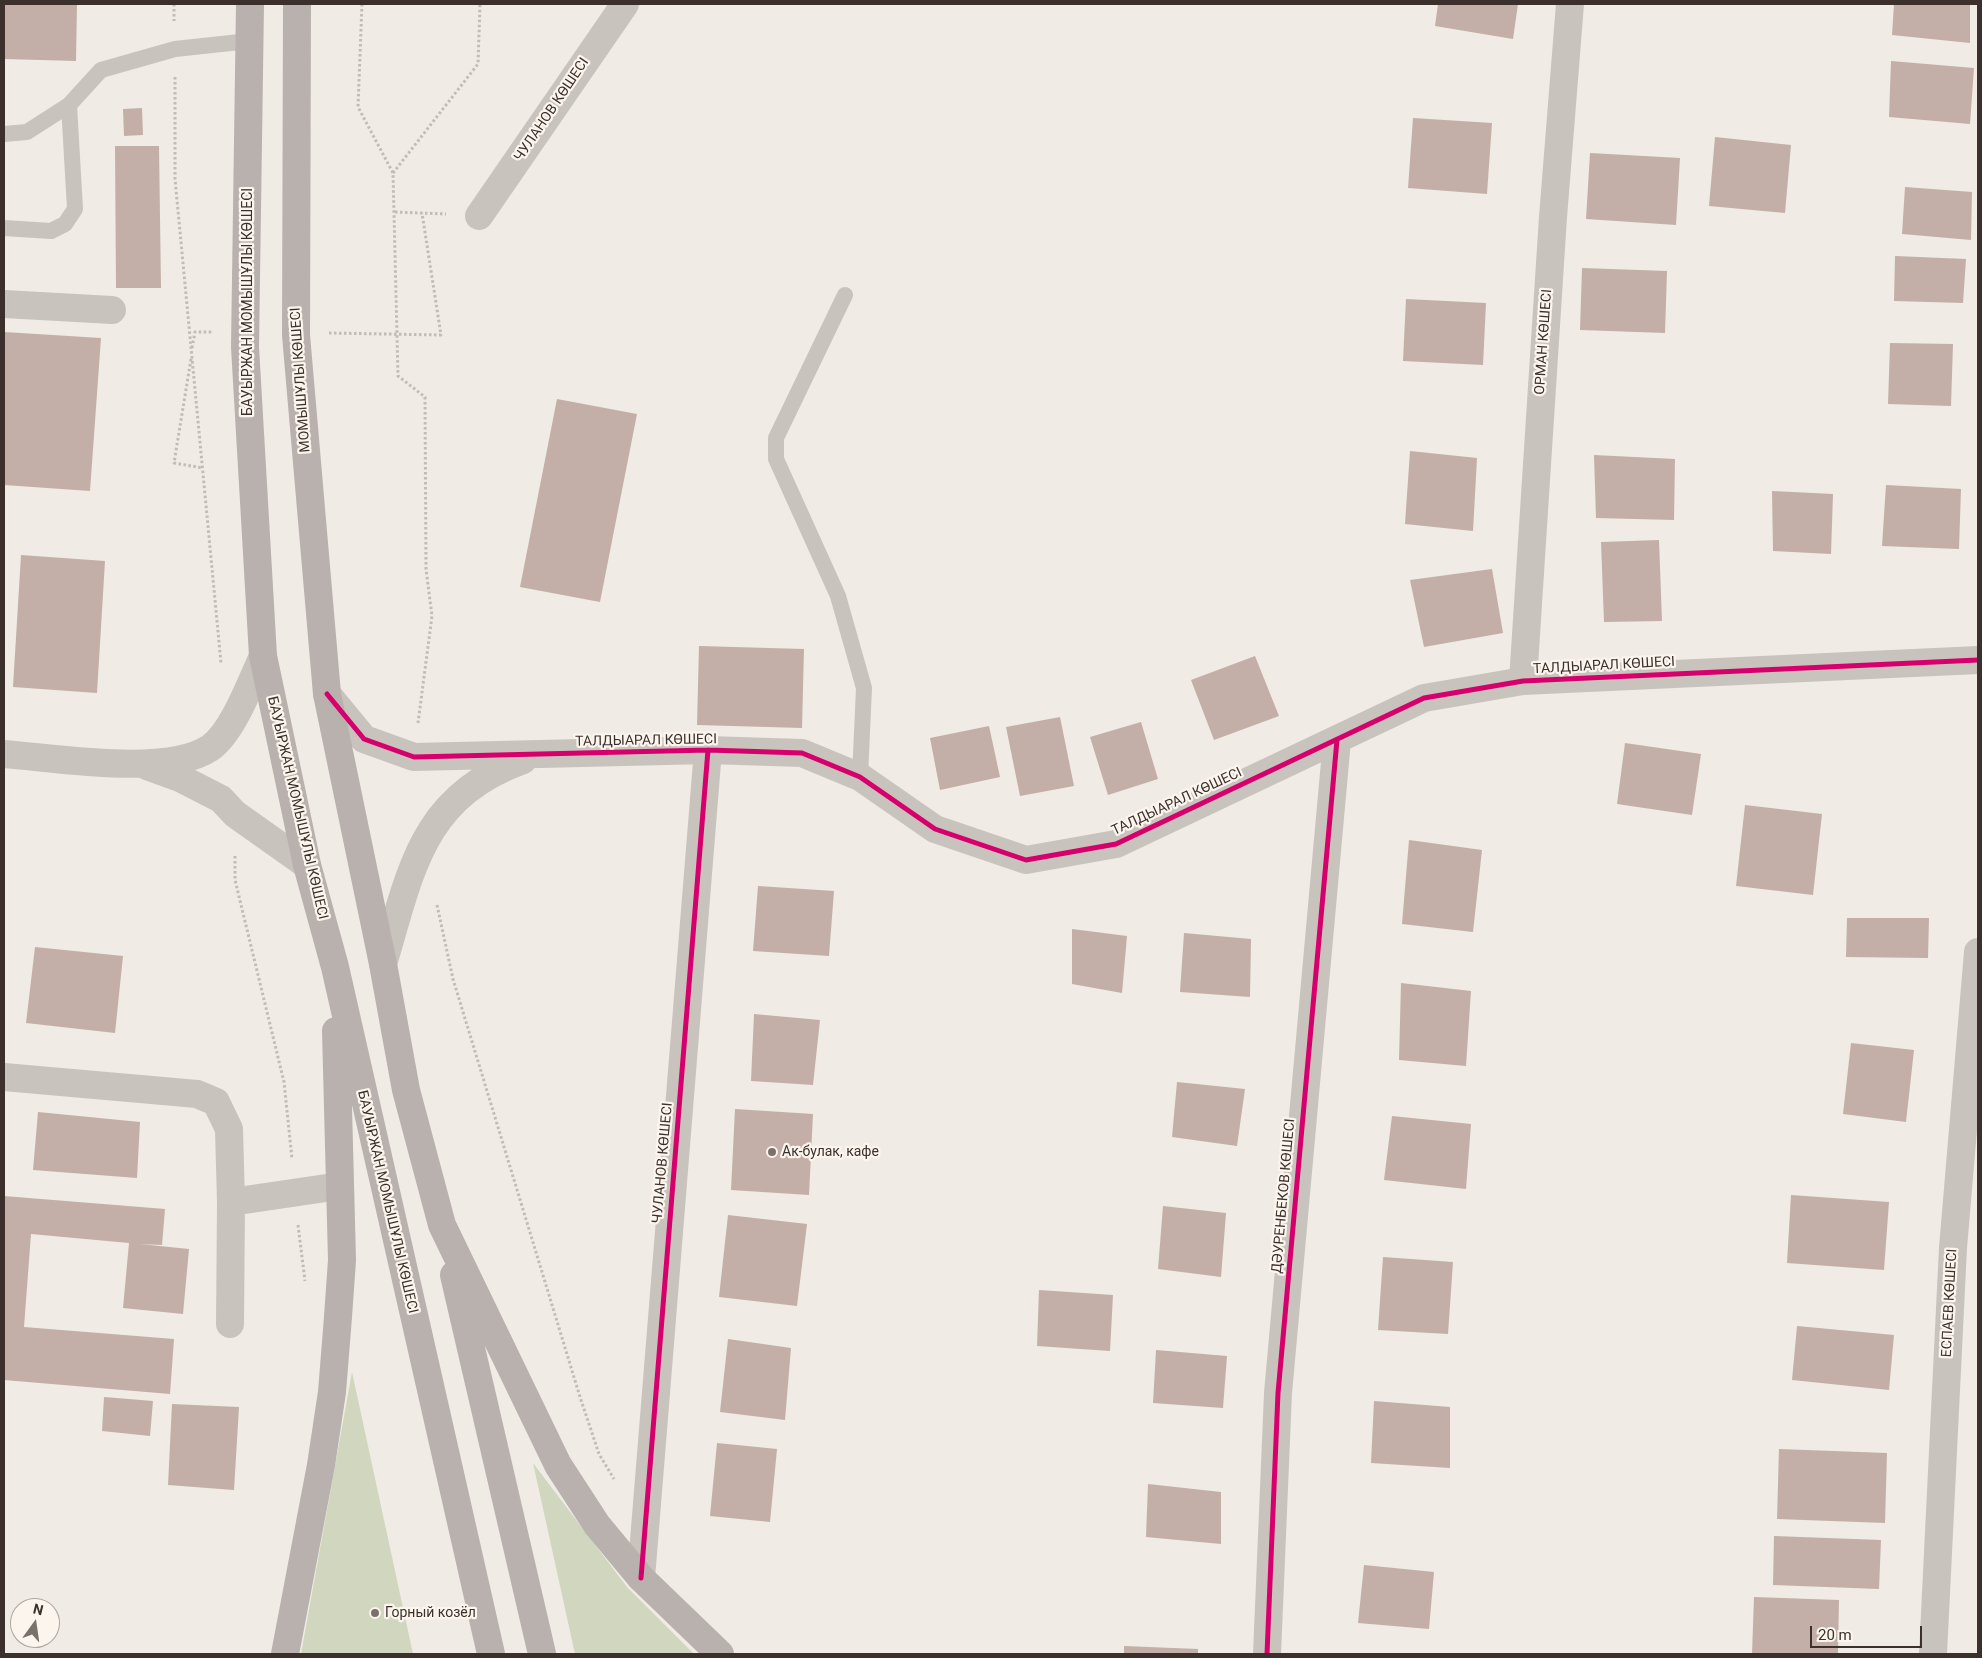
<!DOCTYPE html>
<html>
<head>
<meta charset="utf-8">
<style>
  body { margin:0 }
  #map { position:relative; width:1982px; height:1658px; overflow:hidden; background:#f0ebe5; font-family:Roboto,sans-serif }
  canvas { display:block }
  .frame { position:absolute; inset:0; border:5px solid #3b302b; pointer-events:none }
  .north { position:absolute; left:10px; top:1598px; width:50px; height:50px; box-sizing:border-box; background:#fbf5ee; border:1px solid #aea6a0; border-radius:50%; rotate:14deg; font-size:14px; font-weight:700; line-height:20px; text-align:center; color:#3b302b }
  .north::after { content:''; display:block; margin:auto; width:18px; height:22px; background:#7a716c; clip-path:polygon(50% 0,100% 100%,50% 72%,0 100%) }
  .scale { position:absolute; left:1810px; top:1626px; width:112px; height:22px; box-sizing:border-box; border:2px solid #3b302b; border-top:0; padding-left:6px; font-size:15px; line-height:18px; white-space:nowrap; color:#3b302b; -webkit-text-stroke:4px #fbf5ee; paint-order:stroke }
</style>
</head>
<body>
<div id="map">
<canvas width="1982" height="1658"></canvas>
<div class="frame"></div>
<div class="north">N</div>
<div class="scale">20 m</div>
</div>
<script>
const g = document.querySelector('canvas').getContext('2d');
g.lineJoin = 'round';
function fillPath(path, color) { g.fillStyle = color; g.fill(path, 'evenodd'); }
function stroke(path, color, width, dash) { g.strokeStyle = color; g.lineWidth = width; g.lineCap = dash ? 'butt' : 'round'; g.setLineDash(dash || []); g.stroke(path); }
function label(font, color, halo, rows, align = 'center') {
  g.font = font + ' Roboto,sans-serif'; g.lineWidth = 4.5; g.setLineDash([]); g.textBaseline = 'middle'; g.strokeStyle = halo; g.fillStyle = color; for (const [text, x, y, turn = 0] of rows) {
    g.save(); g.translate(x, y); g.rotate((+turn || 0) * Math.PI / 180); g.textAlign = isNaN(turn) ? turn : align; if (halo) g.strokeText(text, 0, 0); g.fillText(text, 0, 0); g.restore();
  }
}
const green = new Path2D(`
  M352,1372L413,1654H301Z
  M533,1463L627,1587L694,1654H575Z`);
const building = new Path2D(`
  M4,4H77L76,61L4,59Z
  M1438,4H1518L1513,39L1435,26Z
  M1894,4H1970V43L1892,35Z
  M1891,61L1974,68L1970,124L1889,117Z
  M142,108L143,135L124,136L123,109Z
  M1413,118L1492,123L1487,194L1408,188Z
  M1715,137L1791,145L1785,213L1709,206Z
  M115,146H159L161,288H116Z
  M1590,153L1680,158L1676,225L1586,219Z
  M1905,187L1972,192L1971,240L1902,234Z
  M1895,256L1966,259L1963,303L1894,301Z
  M1582,268L1667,271L1665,333L1580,330Z
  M1406,299L1486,303L1483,365L1403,361Z
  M4,332L101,338L90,491L4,485Z
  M1890,343L1953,344L1951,406L1888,404Z
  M557,399L637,414L600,602L520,587Z
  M1410,451L1477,458L1473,531L1405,524Z
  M1594,455L1675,459L1674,520L1596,518Z
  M1886,485L1961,489L1959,549L1882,546Z
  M1772,491L1833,494L1831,554L1773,551Z
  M1659,540L1662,621L1604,622L1601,542Z
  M21,555L105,561L97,693L13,687Z
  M1492,569L1503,633L1424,647L1410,580Z
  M699,646L804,649L802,728L697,725Z
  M1255,656L1279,716L1214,740L1191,680Z
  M1060,717L1074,786L1020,796L1006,727Z
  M1141,722L1158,779L1108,795L1090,737Z
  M989,726L1000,777L940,790L930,738Z
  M1625,743L1701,754L1692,815L1617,804Z
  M1745,805L1822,814L1813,895L1736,886Z
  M1409,840L1482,850L1473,932L1402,924Z
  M758,886L834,891L829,956L753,951Z
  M1847,918H1929L1928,958L1846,957Z
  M1072,929L1127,936L1122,993L1072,984Z
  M1184,933L1251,939L1250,997L1180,992Z
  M35,947L123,956L115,1033L26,1023Z
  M1401,983L1471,991L1466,1066L1399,1060Z
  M754,1014L820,1020L813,1085L751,1081Z
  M1851,1043L1914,1050L1906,1122L1843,1114Z
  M1177,1082L1245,1089L1237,1146L1172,1137Z
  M735,1109L813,1114L809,1195L731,1190Z
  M38,1112L140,1122L137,1178L33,1170Z
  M1392,1116L1471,1124L1466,1189L1384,1180Z
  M1791,1195L1889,1202L1884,1270L1787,1263Z
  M4,1196L165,1209L162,1245L140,1244L189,1249L183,1314L123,1308L129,1243L31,1234L24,1327L174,1339L170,1394L4,1380Z
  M1163,1206L1226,1213L1221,1277L1158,1269Z
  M728,1215L807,1224L797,1306L719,1297Z
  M1383,1257L1453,1262L1448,1334L1378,1330Z
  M1039,1290L1113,1295L1110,1351L1037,1346Z
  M1797,1326L1894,1335L1889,1390L1792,1380Z
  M728,1339L791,1348L785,1420L720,1412Z
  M1156,1350L1227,1356L1223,1408L1153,1403Z
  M104,1397L153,1401L150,1436L102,1431Z
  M1374,1401L1450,1407V1468L1371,1463Z
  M172,1404L239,1407L234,1490L168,1485Z
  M717,1443L777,1449L770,1522L710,1516Z
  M1779,1449L1887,1453L1885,1523L1777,1519Z
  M1148,1484L1221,1492V1544L1146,1537Z
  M1774,1536L1881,1540L1879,1589L1773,1585Z
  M1364,1565L1434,1572L1429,1629L1358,1623Z
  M1754,1597L1839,1600L1838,1654H1752Z
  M1124,1646L1198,1649V1654H1124Z`);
const path = new Path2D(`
  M174,4V21
  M362,4L358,107L393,173L398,376L425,397L426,569L432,616L418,723
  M175,77V179L221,663
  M393,173L478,64L480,4
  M395,212L446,214
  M329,333L441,335L422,213
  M192,348L195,332H212
  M191,359L174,463L203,468
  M235,856V880L284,1082L292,1159
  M437,905L453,979L580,1397L599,1454L614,1479
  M298,1225L305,1281`);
const service = new Path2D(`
  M4,134L27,132L69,105L101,70L175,49L249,41
  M4,228L51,231L65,224L75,209L69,105
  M845,295L776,438V459L838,596L864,688L860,777`);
const minor = new Path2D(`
  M479,216L625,4
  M4,304L112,310
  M1523,681L1553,217L1570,4
  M327,694L364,739L414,757L708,750L802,753L860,777L935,829L1026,860L1116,844L1424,698L1523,681L1978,660
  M4,754C57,758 166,777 210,748C233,732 251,682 263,656
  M147,766L180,778L221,799L235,814L307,865
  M383,964C411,871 421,797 523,760
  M4,1077L197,1094L216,1102L229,1129L231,1202L340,1186
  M230,1324L231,1202
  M641,1578L708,750
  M1267,1654L1278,1393L1337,740
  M1933,1654L1953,1248L1978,952`);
const primary = new Path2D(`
  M250,4L245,347L263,656L307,865L335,967L491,1654
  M297,4L296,335L327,694L383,964L406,1090L442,1225L558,1465L597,1525L641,1578L720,1654
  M454,1275L542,1654
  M285,1654L321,1465L332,1392L338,1317L342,1260L336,1031`);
const cycleway = new Path2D(`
  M327,694L364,739L414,757L708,750L802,753L860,777L935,829L1026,860L1116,844L1424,698L1523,681L1978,660
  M641,1578L708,750
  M1267,1654L1278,1393L1337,740`);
const markers = [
  [772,1152,5,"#7a716c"],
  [375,1613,5,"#7a716c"]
];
const streetNames = [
  ["ЧУЛАНОВ КӨШЕСІ",552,110,-56],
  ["БАУЫРЖАН МОМЫШҰЛЫ КӨШЕСІ",248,302,-90],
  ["ОРМАН КӨШЕСІ",1544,342,-86],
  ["МОМЫШҰЛЫ КӨШЕСІ",301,380,-94],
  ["ТАЛДЫАРАЛ КӨШЕСІ",1604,666,-3],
  ["ТАЛДЫАРАЛ КӨШЕСІ",646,741,-1],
  ["ТАЛДЫАРАЛ КӨШЕСІ",1177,802,-25],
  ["БАУЫРЖАН МОМЫШҰЛЫ КӨШЕСІ",297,808,77],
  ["ЧУЛАНОВ КӨШЕСІ",663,1163,-85],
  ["ДӘУРЕНБЕКОВ КӨШЕСІ",1284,1196,-85],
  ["БАУЫРЖАН МОМЫШҰЛЫ КӨШЕСІ",387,1202,77],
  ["ЕСПАЕВ КӨШЕСІ",1950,1303,-87]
];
const poiNames = [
  ["Ак-булак, кафе",782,1152],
  ["Горный козёл",385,1613]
];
fillPath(green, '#d1d6bf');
fillPath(building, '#c3afa7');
stroke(path, '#c2bbb6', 3, [2.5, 2.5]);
stroke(service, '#c9c3be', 16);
stroke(minor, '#c9c3be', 28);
stroke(primary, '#b8b1ad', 28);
stroke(cycleway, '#d6006c', 5);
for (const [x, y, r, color] of markers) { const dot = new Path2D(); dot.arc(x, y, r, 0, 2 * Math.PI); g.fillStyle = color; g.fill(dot); stroke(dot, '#fbf5ee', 2); }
label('14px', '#3b302b', '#fbf5ee', streetNames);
label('14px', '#3b302b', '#fbf5ee', poiNames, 'left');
</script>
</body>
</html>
